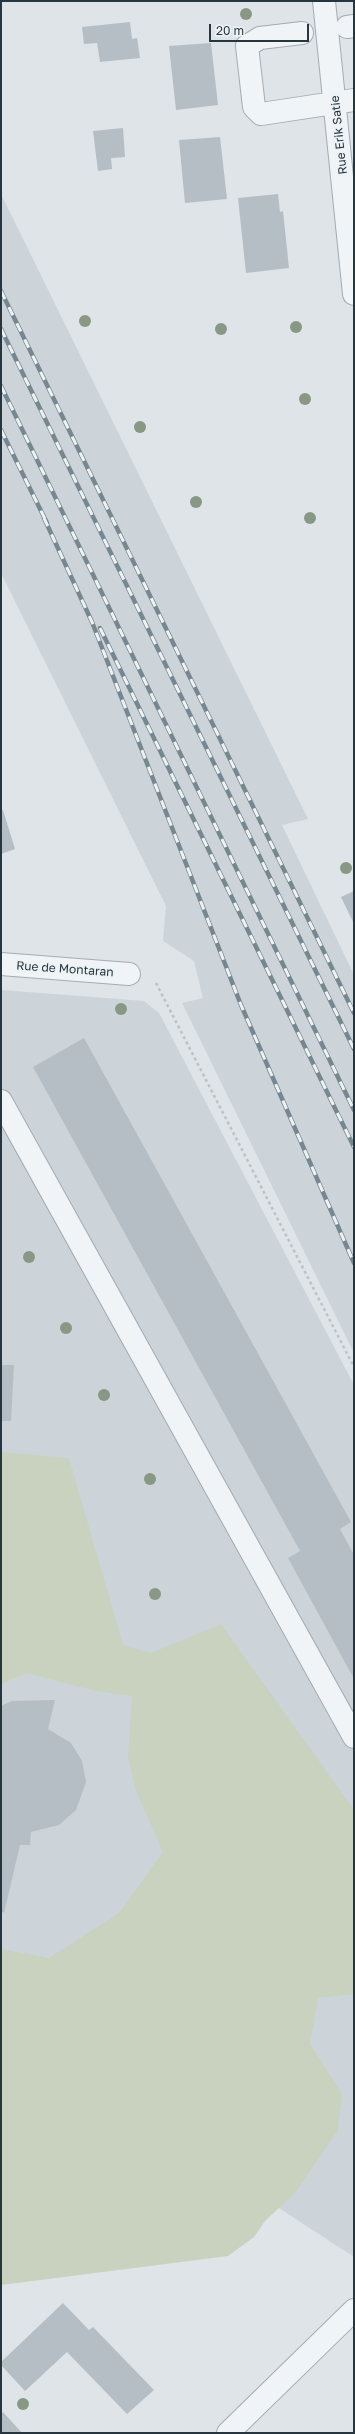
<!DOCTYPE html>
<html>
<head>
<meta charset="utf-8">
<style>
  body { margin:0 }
  #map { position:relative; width:355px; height:2434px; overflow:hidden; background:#dee4e8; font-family:"Golos Text",sans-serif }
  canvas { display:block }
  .frame { position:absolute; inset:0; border:2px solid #27353f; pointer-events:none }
  .scale { position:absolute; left:209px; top:24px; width:100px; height:18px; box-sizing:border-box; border:2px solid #27353f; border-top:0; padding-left:5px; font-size:12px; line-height:14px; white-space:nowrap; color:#27353f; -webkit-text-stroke:3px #edf2f5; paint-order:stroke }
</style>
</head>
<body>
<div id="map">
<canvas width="355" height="2434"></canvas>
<div class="frame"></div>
<div class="scale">20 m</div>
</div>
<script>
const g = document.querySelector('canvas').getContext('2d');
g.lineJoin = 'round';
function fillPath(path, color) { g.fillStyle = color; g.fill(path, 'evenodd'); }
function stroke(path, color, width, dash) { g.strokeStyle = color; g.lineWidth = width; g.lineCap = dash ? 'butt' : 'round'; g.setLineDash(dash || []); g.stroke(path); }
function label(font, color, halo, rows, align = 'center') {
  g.font = font + ' "Golos Text",sans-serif'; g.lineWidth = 4; g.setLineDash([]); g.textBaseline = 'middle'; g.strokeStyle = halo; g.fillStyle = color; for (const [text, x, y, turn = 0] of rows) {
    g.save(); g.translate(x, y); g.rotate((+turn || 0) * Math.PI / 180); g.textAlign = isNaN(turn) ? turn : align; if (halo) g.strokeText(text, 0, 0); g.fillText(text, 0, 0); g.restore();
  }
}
const built = new Path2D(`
  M1,194L308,819L282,825L354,975V1353L182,1003L203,998L194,961L163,941L166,906L1,573Z
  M1,990L144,1001L159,1013L354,1385V2257L198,2155L1,2187Z`);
const green = new Path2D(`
  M1,1452L69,1458L123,1645L151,1653L221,1624L354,1810V1994L318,1998L310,2044L342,2094L338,2130L295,2193L265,2221L254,2237L228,2256L1,2285V1949L49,1958L119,1913L163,1852L136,1791L128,1757L132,1696L96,1691L26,1673L1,1684Z`);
const building = new Path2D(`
  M130,22L132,39L137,38L140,58L100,62L97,43L84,44L82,27Z
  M211,43L218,105L176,110L169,46Z
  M123,128L125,157L111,158L112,169L98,171L93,131Z
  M220,137L227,199L185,203L179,140Z
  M278,194L280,212L283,211L289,268L246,273L238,198Z
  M3,810L15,849L1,854V811Z
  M354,891V924L341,897Z
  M84,1038L351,1522L340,1529L354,1555V1679L288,1558L300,1551L33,1067Z
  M1,1365H14L11,1421H1Z
  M55,1700L48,1729L71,1743L82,1761L86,1782L76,1810L59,1825L31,1832L30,1845H20L4,1913L1,1911V1706L12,1701Z
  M63,2303L89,2330L93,2327L154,2390L127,2414L67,2352L25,2391L1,2365V2362Z
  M3,2412L22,2433H1V2414Z`);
const path = new Path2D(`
  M156,983L354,1367`);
const minor = new Path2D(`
  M324,1L354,294
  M347,27L354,26
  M302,33L260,38L247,46L254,107L261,114L354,100
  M1,964L129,974
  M1,1101L354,1737
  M228,2433L354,2310`);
const rail = new Path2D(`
  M1,291L354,1013
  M1,329L354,1049
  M1,386L354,1110
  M1,430L47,523
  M44,518L92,622L241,1005L354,1263
  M100,628L354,1147`);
const trees = [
  [246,14],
  [85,321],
  [296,327],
  [221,329],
  [305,399],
  [140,427],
  [196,502],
  [310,518],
  [346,868],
  [121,1009],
  [29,1257],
  [66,1328],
  [104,1395],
  [150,1479],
  [155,1594],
  [23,2404]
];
const streetNames = [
  ["Rue Erik Satie",339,135,-96],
  ["Rue de Montaran",65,969,4]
];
fillPath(built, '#ccd4da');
fillPath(green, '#c8d2bf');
fillPath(building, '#b5bec5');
stroke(minor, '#a3acb2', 24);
stroke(path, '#bcc2c6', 2.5, [3, 3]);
stroke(minor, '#f1f4f6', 22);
stroke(rail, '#778791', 4.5);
stroke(rail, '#edf2f5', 3, [9]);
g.fillStyle = '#899885';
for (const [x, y] of trees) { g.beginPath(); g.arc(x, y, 6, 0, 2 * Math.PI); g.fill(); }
label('12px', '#27353f', '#edf2f5', streetNames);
</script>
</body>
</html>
